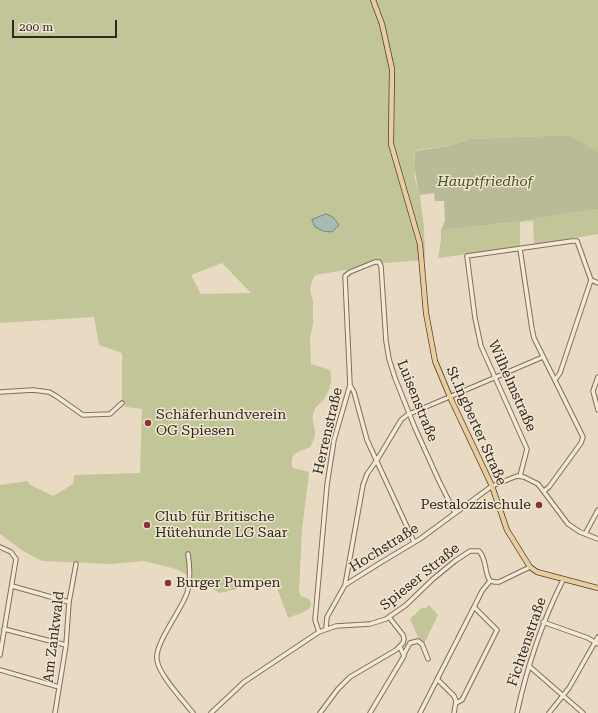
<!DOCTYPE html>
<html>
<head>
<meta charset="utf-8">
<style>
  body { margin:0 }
  #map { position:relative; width:598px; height:713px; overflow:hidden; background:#e9dbc3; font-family:"Roboto Serif",serif }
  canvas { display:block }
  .scale { position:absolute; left:12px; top:20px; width:105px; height:18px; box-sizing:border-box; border:2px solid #32271e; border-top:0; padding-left:5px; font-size:12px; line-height:14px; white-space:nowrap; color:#32271e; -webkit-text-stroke:3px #f1e6d1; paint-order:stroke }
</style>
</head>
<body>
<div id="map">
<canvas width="598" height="713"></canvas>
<div class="scale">200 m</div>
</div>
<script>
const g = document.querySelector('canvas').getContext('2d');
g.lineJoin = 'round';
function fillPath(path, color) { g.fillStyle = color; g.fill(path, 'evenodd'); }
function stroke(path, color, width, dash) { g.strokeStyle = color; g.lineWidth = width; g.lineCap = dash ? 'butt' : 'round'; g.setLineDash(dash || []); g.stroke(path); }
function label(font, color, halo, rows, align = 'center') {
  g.font = font + ' "Roboto Serif",serif'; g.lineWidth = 3; g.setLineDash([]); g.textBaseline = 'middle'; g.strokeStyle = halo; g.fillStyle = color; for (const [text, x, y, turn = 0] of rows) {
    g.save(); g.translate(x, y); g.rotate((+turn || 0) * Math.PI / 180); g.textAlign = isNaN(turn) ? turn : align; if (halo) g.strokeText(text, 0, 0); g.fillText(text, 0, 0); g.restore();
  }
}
const green = new Path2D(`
  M0,0H598V152L570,135L471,139L449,146L415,150L414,157L415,179L420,195L424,228L425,260L385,263L316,275L313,278L310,289L313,301V324L310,338L311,364L330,370C333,380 330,390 324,399C321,403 316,406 314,411C310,419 316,427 315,436C314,439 312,444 310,447C300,452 288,452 293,468L309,472L302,531L299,592L301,596L309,599L311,603L310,608L304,612L288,618L274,580L220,593L176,569L143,561L112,564L42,561L23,551L0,534V485L28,481L29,484L53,496L73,484L74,475L140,473L142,409L126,407L122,403V353L99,345L94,317L0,323ZM222,263L250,292V293L201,294L191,275Z
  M598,209V234L534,245L533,221L520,222V247L438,258L441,240V230L522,221Z
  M429,605L438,615L424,644L419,639L410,619L423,607L425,609Z`);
const cemetery = new Path2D(`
  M570,135L598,152V209L522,221L441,230L445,221L444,201H435L434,193L420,195C416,180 413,166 415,151L449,146L471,139Z`);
const water = new Path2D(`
  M326,214L333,217L339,225L332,232L323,231L315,227L312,220Z`);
const minor = new Path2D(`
  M520,249L532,329L534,338L583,437L581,443L549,487L544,491
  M591,280L598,283
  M350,385L354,392L367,440L414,542
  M0,392L33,390L49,392L56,396L83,415L110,414L122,403
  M598,410L593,391L598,377
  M520,476L527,449L481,346L475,318L467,256L572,241H577L591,280L560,373L555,380
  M585,534L598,510
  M0,547L11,552L16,559L0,655
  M188,554C190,567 191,580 187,593C181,611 154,644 157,660C159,675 183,700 193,713
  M345,585L380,563L420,539L492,486L517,476L524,477L538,484L568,524L580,532L598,539
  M12,586L69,602
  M543,622L588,638L598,644
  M326,628L327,617L345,585L363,485L367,474L377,460L401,420L407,415L543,357
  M4,629L66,645
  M319,632L315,620L327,485L334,440L350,385L345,276L350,272L375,262H379L381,266L386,341L389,359L395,378L415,428L439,481L455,513
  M404,654L410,643L418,641L422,644L428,659
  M529,666L583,713
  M0,670L59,687
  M438,680L454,696L456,701L454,713
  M456,703L462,700L497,630L474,607
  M55,713L66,645L69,602L76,564
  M211,713L244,682L319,632L336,626L370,624L386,619L406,605L433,579L455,561L470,551H479C487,559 484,572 490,581L495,582H499L530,567
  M320,713L338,689L350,677L396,650L403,643L404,639L403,635L389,617
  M370,713L404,656L400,647
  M420,713L474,607L482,591L490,581
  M517,713C527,667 542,622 563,580
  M549,713L569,688L598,637`);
const major = new Path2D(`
  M373,0L382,24L392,69L391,144L420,244L426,313L435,361L450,397L492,486L507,530L530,567L537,572L598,588`);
const markers = [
  [148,423,4,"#893237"],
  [539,505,4,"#893237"],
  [147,525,4,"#893237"],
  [168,583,4,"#893237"]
];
const parkNames = [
  ["Hauptfriedhof",485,182]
];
const streetNames = [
  ["Wilhelmstraße",512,386,66],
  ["Luisenstraße",417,401,68],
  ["St.Ingberter Straße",476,426,66],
  ["Herrenstraße",328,431,-77],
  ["Hochstraße",384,548,-32],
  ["Spieser Straße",420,577,-39],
  ["Am Zankwald",54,637,-83],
  ["Fichtenstraße",527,642,-71]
];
const poiNames = [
  ["Schäferhundverein",156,415],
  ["OG Spiesen",156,431],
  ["Pestalozzischule",531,505,"right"],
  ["Club für Britische",155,517],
  ["Hütehunde LG Saar",155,533],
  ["Burger Pumpen",176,583]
];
fillPath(green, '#c2c598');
fillPath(cemetery, '#b8bb96');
fillPath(water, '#a4bcb4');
stroke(water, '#6d8980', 1);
stroke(minor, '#816d5b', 5.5);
stroke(major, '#4f3d2f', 6);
stroke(minor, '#f5e9d5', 3.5);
stroke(major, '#e9cd9e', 4.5);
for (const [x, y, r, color] of markers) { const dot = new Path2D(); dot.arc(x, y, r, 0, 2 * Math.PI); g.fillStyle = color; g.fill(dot); stroke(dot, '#f1e6d1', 1.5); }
label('italic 14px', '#454d27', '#f1e6d1', parkNames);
label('14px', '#32271e', '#f1e6d1', streetNames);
label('14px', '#32271e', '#f1e6d1', poiNames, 'left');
</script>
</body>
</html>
